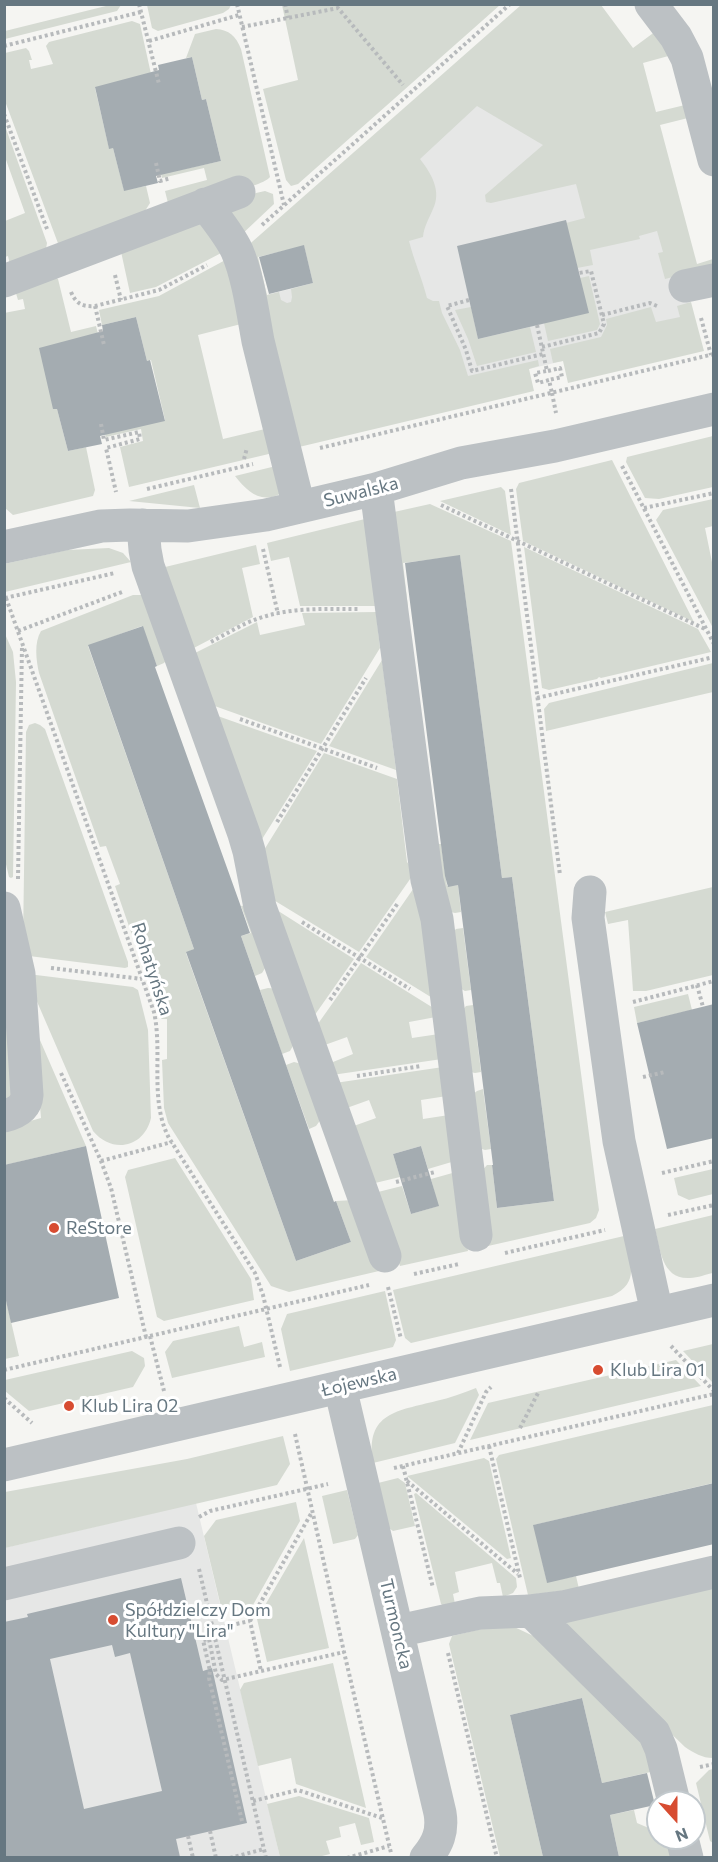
<!DOCTYPE html>
<html>
<head>
<meta charset="utf-8">
<style>
  body { margin:0 }
  #map { position:relative; width:718px; height:1862px; overflow:hidden; background:#f5f5f2; font-family:Commissioner,sans-serif }
  canvas { display:block }
  .frame { position:absolute; inset:0; border:6px solid #667781; pointer-events:none }
  .north { position:absolute; left:646px; top:1790px; width:60px; height:60px; box-sizing:border-box; background:#fff; border:2px solid #c2c9cd; border-radius:50%; rotate:159deg; font-size:16px; font-weight:700; line-height:24px; text-align:center; color:#667781 }
  .north::after { content:''; display:block; margin:auto; width:21px; height:27px; background:#d74c31; clip-path:polygon(50% 0,100% 100%,50% 72%,0 100%) }
</style>
</head>
<body>
<div id="map">
<canvas width="718" height="1862"></canvas>
<div class="frame"></div>
<div class="north">N</div>
</div>
<script>
const g = document.querySelector('canvas').getContext('2d');
g.lineJoin = 'round';
function fillPath(path, color) { g.fillStyle = color; g.fill(path, 'evenodd'); }
function stroke(path, color, width, dash) { g.strokeStyle = color; g.lineWidth = width; g.lineCap = dash ? 'butt' : 'round'; g.setLineDash(dash || []); g.stroke(path); }
function label(font, color, halo, rows, align = 'center') {
  g.font = font + ' Commissioner,sans-serif'; g.lineWidth = 6; g.setLineDash([]); g.textBaseline = 'middle'; g.strokeStyle = halo; g.fillStyle = color; for (const [text, x, y, turn = 0] of rows) {
    g.save(); g.translate(x, y); g.rotate((+turn || 0) * Math.PI / 180); g.textAlign = isNaN(turn) ? turn : align; if (halo) g.strokeText(text, 0, 0); g.fillText(text, 0, 0); g.restore();
  }
}
const built = new Path2D(`
  M539,5L632,82L697,329L298,424L267,295L313,283L304,245Z
  M196,1503L280,1857H5L4,1548Z`);
const green = new Path2D(`
  M110,5H121L117,11L5,39V31Z
  M147,5V4L231,5L229,9L223,13L158,31L152,28Z
  M282,5V4L500,5L298,184L291,186L286,180L263,89L298,80Z
  M521,5H601L633,48L656,31L672,55L643,63L656,112L685,105L688,118L660,125L697,264L713,259V267L665,279L658,253L663,252L657,231L639,236L640,239L590,250L593,265L577,268L566,223L585,218L576,184L491,203L486,202L485,195L543,145L477,106L420,159C431,173 442,191 433,209C429,219 424,226 423,237L409,241C414,261 422,278 427,298L433,301H439L442,313L460,350L468,376L538,360L539,366L529,369L534,391L299,447L244,249ZM304,246L313,283L291,289L292,297L291,302L287,303L281,300L279,292L267,295L258,257Z
  M132,21L140,24L151,74L95,88L109,148H113L124,190L146,186L150,203L140,219L59,246L5,101V53L26,48L29,51L32,60H29L31,69L53,64L46,46L49,42Z
  M216,29C229,30 236,36 241,49L270,177C259,190 188,199 168,203L165,191L207,180L204,168L162,178L161,174L221,161L206,99L202,100L192,57L186,58L195,34Z
  M5,126L47,243L46,249L11,269L8,256L5,257V221L25,213L5,157Z
  M265,191L273,194L274,204L239,237L222,207L256,193Z
  M202,216L225,251L156,287L130,293L120,247Z
  M229,258L249,322L198,335L223,439L265,429L273,453L129,487L120,447L143,441L141,429L106,437L105,434L165,420L151,360L147,361L136,317L102,325L99,310L159,296Z
  M52,275L58,279L71,332L96,326L98,334L57,409L68,451L86,447L95,490L93,496L13,515L5,508L4,313L25,309L23,299L18,300L15,290Z
  M589,276L600,324L597,330L548,341L544,323L580,278Z
  M691,302L704,351L568,383L563,361L553,363L550,349L601,337L607,325L606,319L651,307L656,322L680,317L677,306Z
  M471,307L478,339L530,327L536,352L477,366L468,339L455,310Z
  M713,436V487L659,499L645,498L626,462L627,457Z
  M612,460L694,622L523,541L516,489L519,483Z
  M276,466L280,494C260,504 247,491 235,476Z
  M194,485L200,508L129,501Z
  M501,487L505,491L511,535L440,501Z
  M713,499V526L705,528L713,567V628L656,520L663,510Z
  M430,504L511,541L599,1210L596,1218L590,1223L488,1246L479,1174L487,1165H492L497,1208L554,1201L512,877L502,878L460,556L403,563L408,607H405L394,512Z
  M369,518L375,606H300L289,557L271,561L267,543Z
  M256,545L260,564L242,568L253,617L190,650L161,568Z
  M524,547L698,629L711,652L601,678L599,677L597,679L549,690L542,688Z
  M109,548L123,553L131,562L5,592L4,564L67,550Z
  M133,595H142L169,657L164,663L157,666L142,626L88,646L194,949L186,953L296,1261L351,1242L336,1201L354,1200L379,1271L289,1292L271,1286L168,1123L164,1108L162,1060L167,1059V1019H161L146,974L151,971L138,933L132,935L115,886L120,884L106,846L100,847L39,673C36,660 34,642 41,631Z
  M376,612L380,648L321,744L209,704L191,655L257,622L260,635L305,625L302,613Z
  M5,634L13,652L16,682L13,877L11,878L9,877L4,856Z
  M382,660L396,770L329,746Z
  M713,663V692L546,731L544,709L549,703Z
  M212,714L317,751L259,844Z
  M35,723L40,725L45,729L128,962V967L125,968L29,956L23,942L26,732L29,725Z
  M324,753L397,779L407,862L415,872L359,952L267,896L256,863Z
  M435,844H441L447,886L458,885L461,912L455,913L447,911Z
  M418,882L434,999L366,957Z
  M713,887V975L646,991H633L628,920L608,924L605,912Z
  M246,905L269,962L262,973L255,976L241,936L251,933L241,906Z
  M272,907L354,959L312,1019Z
  M463,928L471,990L465,991L456,986L450,935L456,929Z
  M361,963L435,1009L436,1017L409,1022L412,1038L439,1034L442,1059L332,1075L328,1064L353,1054L347,1037L322,1046L315,1028Z
  M4,969L17,1093L5,1102Z
  M28,974L133,987L138,990L148,1030L151,1118C144,1148 112,1154 93,1131L32,990Z
  M268,988L279,989L297,1039L290,1051L282,1054L260,990Z
  M688,994L692,1010L637,1023L634,1007Z
  M473,1005L481,1072L475,1073L466,1071L460,1013L466,1006Z
  M33,1024L86,1146L5,1165V1128L41,1118Z
  M294,1062L306,1065L324,1115L316,1126L309,1129L286,1065Z
  M443,1067L447,1096L421,1100L423,1119L449,1115L455,1161L428,1169L421,1146L393,1154L400,1177L371,1184L351,1127L376,1118L369,1100L344,1109L335,1083Z
  M483,1089L491,1149L485,1150L476,1147L469,1097L477,1091Z
  M175,1158L251,1279L254,1300L164,1321L157,1317L125,1177L128,1170Z
  M713,1169V1194L689,1200L678,1195L674,1178Z
  M456,1172L468,1251L400,1266L374,1193L402,1186L411,1214L438,1206L431,1179Z
  M713,1215V1273C706,1274 698,1278 690,1278C662,1280 660,1249 655,1229Z
  M624,1236C630,1262 641,1282 612,1296L411,1343L405,1338L393,1290Z
  M4,1291L19,1356L5,1359Z
  M385,1291L396,1340L393,1347L290,1371L281,1329L287,1314Z
  M239,1326L244,1347L262,1342L265,1357L172,1378L165,1352L173,1341Z
  M713,1344L714,1383H713L683,1351Z
  M132,1351L144,1358L145,1366L133,1387L29,1411L5,1391V1380Z
  M676,1360L701,1386L470,1440L488,1403Z
  M476,1388L479,1395L455,1443L373,1463C365,1412 398,1411 436,1401C450,1398 463,1393 476,1388Z
  M713,1405V1483L534,1525L547,1582L576,1576L579,1589L528,1595L496,1459L499,1455Z
  M283,1436L290,1464L277,1485L5,1548V1492L187,1459Z
  M484,1458L489,1461L511,1558L507,1559L407,1476Z
  M398,1478L405,1483L415,1526L393,1531L389,1528L378,1483Z
  M347,1490L358,1535L355,1539L333,1544L322,1496Z
  M416,1493L516,1578L517,1587L513,1593L503,1597L500,1583H497L492,1563L455,1572L459,1592L453,1594L455,1604L445,1607L441,1604L414,1494Z
  M296,1502L300,1521L253,1605L222,1611L204,1536L216,1520Z
  M304,1538L329,1648L267,1662L257,1619Z
  M713,1583V1758C702,1758 694,1753 685,1747L568,1634L566,1626L568,1620Z
  M506,1623L546,1642L649,1742L655,1771L602,1783L582,1698L510,1715L543,1857H500L449,1644L452,1636Z
  M333,1663L366,1808L296,1784L291,1758L258,1766L240,1690L244,1683Z
  M713,1769H714L713,1843L710,1841L696,1783L709,1770Z
  M299,1796L369,1818L374,1842L361,1845L355,1823L339,1827L341,1837L326,1841L330,1854L318,1857H280L267,1804Z
  M634,1810L637,1823L658,1832V1838H670L676,1857H619L610,1815Z`);
const building = new Path2D(`
  M192,57L202,100L206,99L221,161L156,176L158,183L124,191L113,148L109,149L95,87L159,70L158,65Z
  M566,220L589,313L478,339L457,246Z
  M304,245L313,283L269,294L259,257Z
  M136,317L147,361L150,360L165,421L100,436L102,444L68,451L57,409H53L39,348L103,331L102,325Z
  M460,555L502,878L512,877L554,1201L497,1208L492,1165H493L458,885L448,887L445,876L405,563Z
  M143,626L157,666L155,667L240,904L250,933L241,936L334,1202L336,1201L351,1242L296,1261L186,952L194,949L88,645Z
  M714,1004V1138L667,1149L637,1023Z
  M86,1146L119,1298L11,1323L4,1292V1165Z
  M421,1146L439,1206L411,1214L393,1154Z
  M714,1483V1544L547,1583L533,1525Z
  M181,1578L203,1671L212,1668L247,1823L176,1839L180,1857H4V1622L28,1617L27,1614ZM112,1645L115,1657L130,1653L162,1791L84,1809L50,1659Z
  M582,1698L602,1783L647,1773L655,1805L610,1815L619,1857H543L510,1715Z`);
const path = new Path2D(`
  M139,4L159,84
  M237,4L284,205
  M285,4L288,18
  M242,27L338,8L403,85
  M149,41L239,15
  M4,46L141,12
  M4,114L47,229
  M156,163L160,181L171,178
  M262,225L510,4
  M115,275L121,300
  M71,292C76,304 83,307 95,306L159,290L207,265
  M469,300L447,306L466,350L472,371L543,354
  M95,306L104,345
  M602,315L650,303L657,306
  M701,318L711,355
  M537,325L547,371L535,373L538,383L549,380L552,393
  M542,347L599,333L604,324L591,271L579,273
  M548,371L560,368L562,377L549,380
  M552,393L556,413
  M101,424L104,440L139,432L140,439L106,448L116,492
  M320,448L714,354
  M244,459L247,448
  M622,466L714,644
  M147,489L253,464
  M511,489L560,875
  M441,505L705,629
  M644,508L714,493
  M263,549L278,614
  M5,598L115,573
  M6,598L154,1012C163,1053 149,1100 169,1138L255,1273L263,1295L280,1367
  M18,631L122,592
  M211,642C226,634 242,624 257,619C290,607 325,609 359,609
  M537,698L714,657
  M240,719L377,768
  M277,822L366,678
  M18,879L22,646
  M302,922L410,989
  M51,968L142,979
  M697,985L703,1007
  M330,1000L398,903
  M633,1002L714,981
  M61,1073L101,1161L111,1188L146,1337
  M357,1076L421,1066
  M643,1077L665,1072
  M101,1161L172,1142
  M662,1173L714,1161
  M396,1182L435,1172
  M668,1215L714,1205
  M505,1253L605,1230
  M414,1274L459,1264
  M388,1287L401,1339
  M150,1336L164,1391
  M671,1346L714,1391
  M4,1370L369,1285
  M4,1398L32,1423
  M520,1428L539,1391
  M295,1434L344,1652L391,1853
  M489,1446L520,1578
  M458,1453L486,1392L491,1387
  M403,1466L433,1588
  M394,1468L714,1394
  M407,1481L518,1574
  M199,1517L210,1511L328,1484
  M199,1569L266,1858
  M250,1621L312,1512
  M213,1629L250,1621L261,1671
  M448,1653L497,1858
  M700,1767L714,1764
  M253,1801L298,1790L382,1818
  M242,1821L209,1678L210,1671L203,1640L209,1639L216,1674L222,1680L344,1652
  M210,1831L216,1858
  M188,1836L193,1858
  M230,1858L264,1849
  M347,1858L389,1846`);
const minor = new Path2D(`
  M651,4L676,37L687,58L714,160
  M205,204C216,219 229,234 237,251C248,276 253,314 258,341L299,507
  M4,281L239,192
  M685,286L714,280
  M376,489L427,880L437,919L476,1235
  M143,525L145,550L148,566L244,834L249,851L260,907L385,1256
  M4,547L101,526L130,525L188,526L266,515L376,489L461,463L555,446L714,409
  M590,892L588,918L619,1141L657,1313
  M4,908L19,974L27,1095C26,1108 16,1113 4,1116
  M340,1387L440,1813C443,1831 438,1844 426,1858
  M4,1465L714,1300
  M4,1584L179,1543
  M527,1611L535,1615L654,1733L661,1749L674,1802
  M398,1631L480,1613L530,1611L563,1607L714,1572
  M682,1838L687,1858`);
const markers = [
  [54,1228,6,"#d74c31"],
  [598,1370,6,"#d74c31"],
  [69,1406,6,"#d74c31"],
  [113,1620,6,"#d74c31"]
];
const streetNames = [
  ["Suwalska",361,492,-14],
  ["Rohatyńska",152,969,72],
  ["Łojewska",359,1382,-13],
  ["Turmoncka",396,1624,77]
];
const poiNames = [
  ["ReStore",66,1228],
  ["Klub Lira 01",610,1370],
  ["Klub Lira 02",81,1406],
  ["Spółdzielczy Dom",125,1610],
  ["Kultury \"Lira\"",125,1631]
];
fillPath(built, '#e6e7e6');
fillPath(green, '#d5dad2');
fillPath(building, '#a4acb1');
stroke(path, '#b7babc', 4, [3, 3]);
stroke(minor, '#bcc1c4', 33);
for (const [x, y, r, color] of markers) { const dot = new Path2D(); dot.arc(x, y, r, 0, 2 * Math.PI); g.fillStyle = color; g.fill(dot); stroke(dot, '#fff', 2); }
label('18px', '#667781', '#fff', streetNames);
label('18px', '#667781', '#fff', poiNames, 'left');
</script>
</body>
</html>
